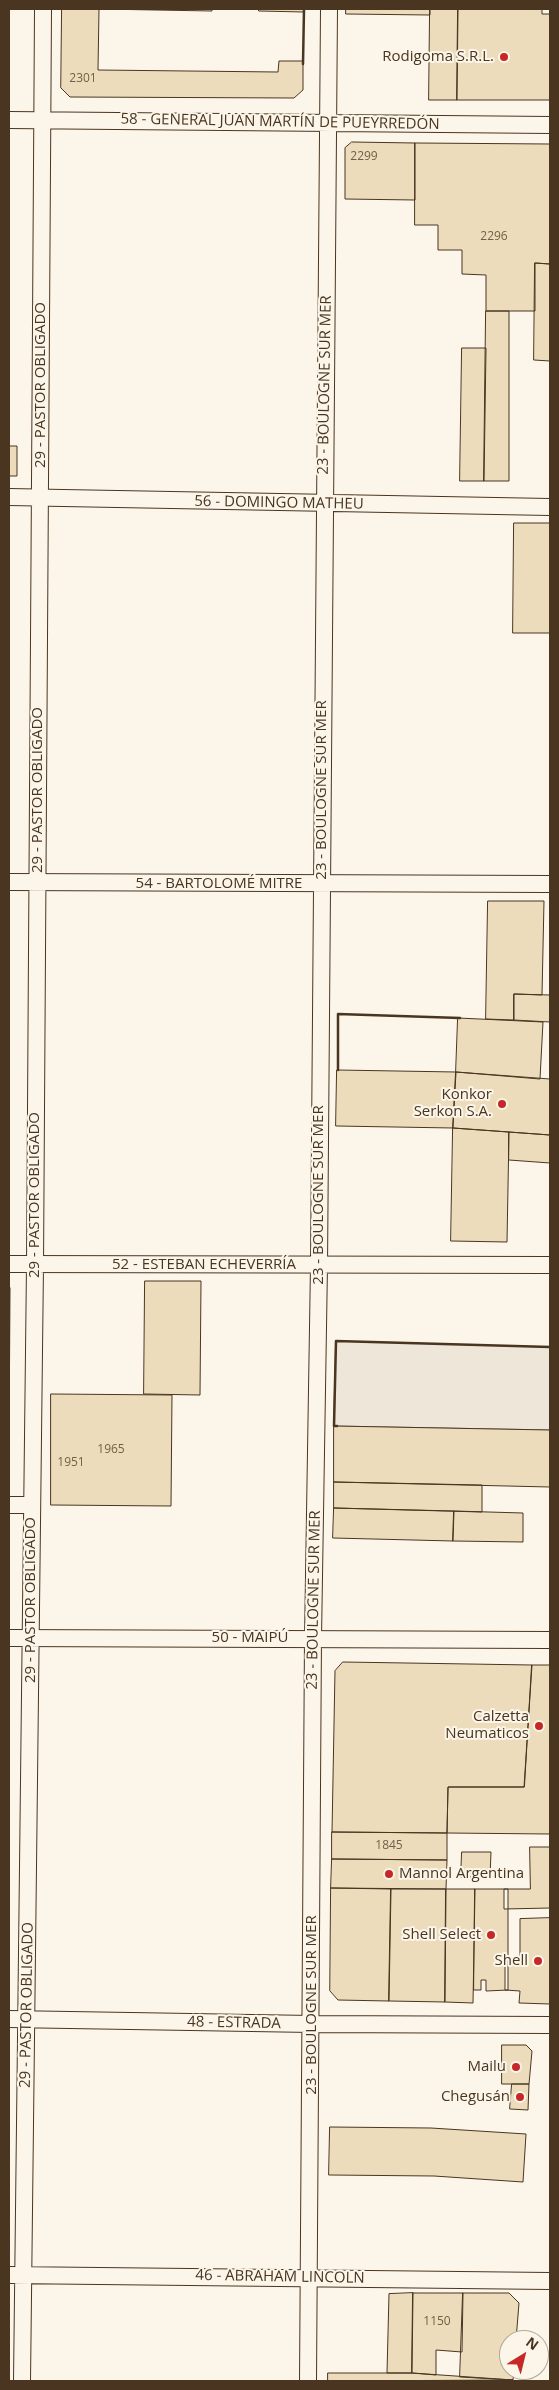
<!DOCTYPE html>
<html>
<head>
<meta charset="utf-8">
<style>
  body { margin:0 }
  #map { position:relative; width:559px; height:2390px; overflow:hidden; background:#fbf6e9; font-family:"Open Sans",sans-serif }
  canvas { display:block }
  .frame { position:absolute; inset:0; border:10px solid #4a3520; pointer-events:none }
  .north { position:absolute; left:499px; top:2330px; width:50px; height:50px; box-sizing:border-box; background:#fbf6e9; border:1px solid #b4a999; border-radius:50%; rotate:36deg; font-size:14px; font-weight:700; line-height:20px; text-align:center; color:#4a3520 }
  .north::after { content:''; display:block; margin:auto; width:18px; height:22px; background:#c62828; clip-path:polygon(50% 0,100% 100%,50% 72%,0 100%) }
</style>
</head>
<body>
<div id="map">
<canvas width="559" height="2390"></canvas>
<div class="frame"></div>
<div class="north">N</div>
</div>
<script>
const g = document.querySelector('canvas').getContext('2d');
g.lineJoin = 'round';
function fillPath(path, color) { g.fillStyle = color; g.fill(path, 'evenodd'); }
function stroke(path, color, width, dash) { g.strokeStyle = color; g.lineWidth = width; g.lineCap = dash ? 'butt' : 'round'; g.setLineDash(dash || []); g.stroke(path); }
function label(font, color, halo, rows, align = 'center') {
  g.font = font + ' "Open Sans",sans-serif'; g.lineWidth = 4; g.setLineDash([]); g.textBaseline = 'middle'; g.strokeStyle = halo; g.fillStyle = color; for (const [text, x, y, turn = 0] of rows) {
    g.save(); g.translate(x, y); g.rotate((+turn || 0) * Math.PI / 180); g.textAlign = isNaN(turn) ? turn : align; if (halo) g.strokeText(text, 0, 0); g.fillText(text, 0, 0); g.restore();
  }
}
const green = new Path2D(`
  M336,1341L550,1347V1430L334,1426Z`);
const building = new Path2D(`
  M62,9H212V11L99,9L98,70L278,72L279,61H303V90L294,98L70,97L61,88Z
  M259,9H304V12L259,11Z
  M346,9H430V15L346,14Z
  M430,9H458L457,100H429Z
  M458,9H542V14H550V100H457Z
  M352,142L415,143V200L345,199V148Z
  M415,143L550,144V264L535,263V311H486V275L462,274V250H438V225H415Z
  M535,263L550,264V361L534,360Z
  M486,311H509V481H484Z
  M462,348H486L484,481H460Z
  M9,446H17V476H9Z
  M514,523H550V633H513Z
  M488,901H544L542,995L514,994V1020L486,1019Z
  M514,994L550,995V1022L514,1020Z
  M458,1018L543,1022L540,1079L456,1072Z
  M337,1070L456,1072L453,1128L336,1126Z
  M456,1072L550,1079V1135L453,1128Z
  M453,1128L509,1132L507,1242L451,1241Z
  M509,1132L550,1135V1163L509,1160Z
  M145,1281H201L200,1395L144,1394Z
  M9,1286L10,1288L9,1449Z
  M51,1394L172,1395L171,1506L51,1505Z
  M334,1426L550,1430V1487L334,1482Z
  M334,1482L482,1485V1512L334,1508Z
  M334,1508L454,1511L453,1541L333,1538Z
  M454,1511L523,1513V1542L453,1541Z
  M343,1662L532,1665L524,1787H448L447,1833L332,1832L335,1671Z
  M532,1665H550V1834L447,1833L448,1787H524Z
  M332,1832L447,1833V1860L332,1859Z
  M530,1847H550V1908L504,1909V1889H530Z
  M462,1852H491L490,1877H461Z
  M332,1859L447,1860L446,1889L331,1888Z
  M331,1888L391,1889L389,2001L338,2000L330,1991Z
  M391,1889H446L445,2002L389,2001Z
  M446,1889H475L473,2003L445,2002Z
  M475,1889H508V1990L486,1991V1980H481V1990H474Z
  M550,1918V2004L519,2003L520,1991L505,1990V1964L520,1965V1919Z
  M502,2045H526L532,2051L529,2084H502Z
  M512,2084H529L528,2110L510,2109Z
  M330,2127L431,2128L526,2134L523,2182L434,2176L329,2175Z
  M413,2293H463L462,2352L436,2350V2375L412,2373Z
  M413,2293L412,2373H387L389,2294Z
  M463,2293H509L519,2303L516,2340H509V2370H514L513,2380L460,2377Z
  M328,2373H412L513,2380L328,2381Z`);
const minor = new Path2D(`
  M9,120L550,125
  M9,497L550,507
  M9,882L550,884
  M9,1264L550,1265
  M9,1505H32
  M9,1638L550,1640
  M9,2019L312,2024L550,2025
  M9,2275L550,2281
  M22,2381L35,1265L43,9
  M308,2381L313,1638L319,1265L329,9`);
const fence = new Path2D(`
  M9,1449V1502
  M9,1555V1510`);
const wall = new Path2D(`
  M303,64L304,9
  M338,1070V1014L460,1018
  M337,1426H334L336,1341L550,1347`);
const markers = [
  [504,57,5,"#c62828"],
  [502,1104,5,"#c62828"],
  [539,1726,5,"#c62828"],
  [389,1874,5,"#c62828"],
  [491,1935,5,"#c62828"],
  [538,1961,5,"#c62828"],
  [516,2067,5,"#c62828"],
  [520,2097,5,"#c62828"]
];
const numberNames = [
  ["2301",83,79],
  ["2299",364,157],
  ["2296",494,237],
  ["1965",111,1450],
  ["1951",71,1463],
  ["1845",389,1846],
  ["1150",437,2322]
];
const poiNames = [
  ["Rodigoma S.R.L.",494,57],
  ["Konkor",492,1095],
  ["Serkon S.A.",492,1112],
  ["Calzetta",529,1717],
  ["Neumaticos",529,1734],
  ["Mannol Argentina",399,1874,"left"],
  ["Shell Select",481,1935],
  ["Shell",528,1961],
  ["Mailu",506,2067],
  ["Chegusán",510,2097]
];
const streetNames = [
  ["58 - GENERAL JUAN MARTÍN DE PUEYRREDÓN",280,122,1],
  ["29 - PASTOR OBLIGADO",41,385,-90],
  ["23 - BOULOGNE SUR MER",325,385,-89],
  ["56 - DOMINGO MATHEU",279,503,1],
  ["29 - PASTOR OBLIGADO",38,790,-90],
  ["23 - BOULOGNE SUR MER",322,790,-90],
  ["54 - BARTOLOMÉ MITRE",219,884],
  ["29 - PASTOR OBLIGADO",35,1195,-90],
  ["23 - BOULOGNE SUR MER",319,1195,-90],
  ["52 - ESTEBAN ECHEVERRÍA",204,1265],
  ["29 - PASTOR OBLIGADO",31,1600,-90],
  ["23 - BOULOGNE SUR MER",314,1600,-89],
  ["50 - MAIPÚ",250,1638],
  ["29 - PASTOR OBLIGADO",27,2005,-89],
  ["23 - BOULOGNE SUR MER",312,2005,-90],
  ["48 - ESTRADA",234,2023,1],
  ["46 - ABRAHAM LINCOLN",280,2277,1]
];
fillPath(green, '#ede6d9');
stroke(green, '#887966', 1);
fillPath(building, '#ecdcbc');
stroke(building, '#4a3520', 1);
stroke(minor, '#4a3520', 18);
stroke(minor, '#fbf6e9', 16);
stroke(fence, '#4a3520', 1, [6, 2.5]);
stroke(wall, '#4a3520', 2.5);
for (const [x, y, r, color] of markers) { const dot = new Path2D(); dot.arc(x, y, r, 0, 2 * Math.PI); g.fillStyle = color; g.fill(dot); stroke(dot, '#fbf6e9', 2); }
label('12px', '#725f47', null, numberNames);
label('15px', '#4a3520', '#fbf6e9', poiNames, 'right');
label('15px', '#4a3520', '#fbf6e9', streetNames);
</script>
</body>
</html>
